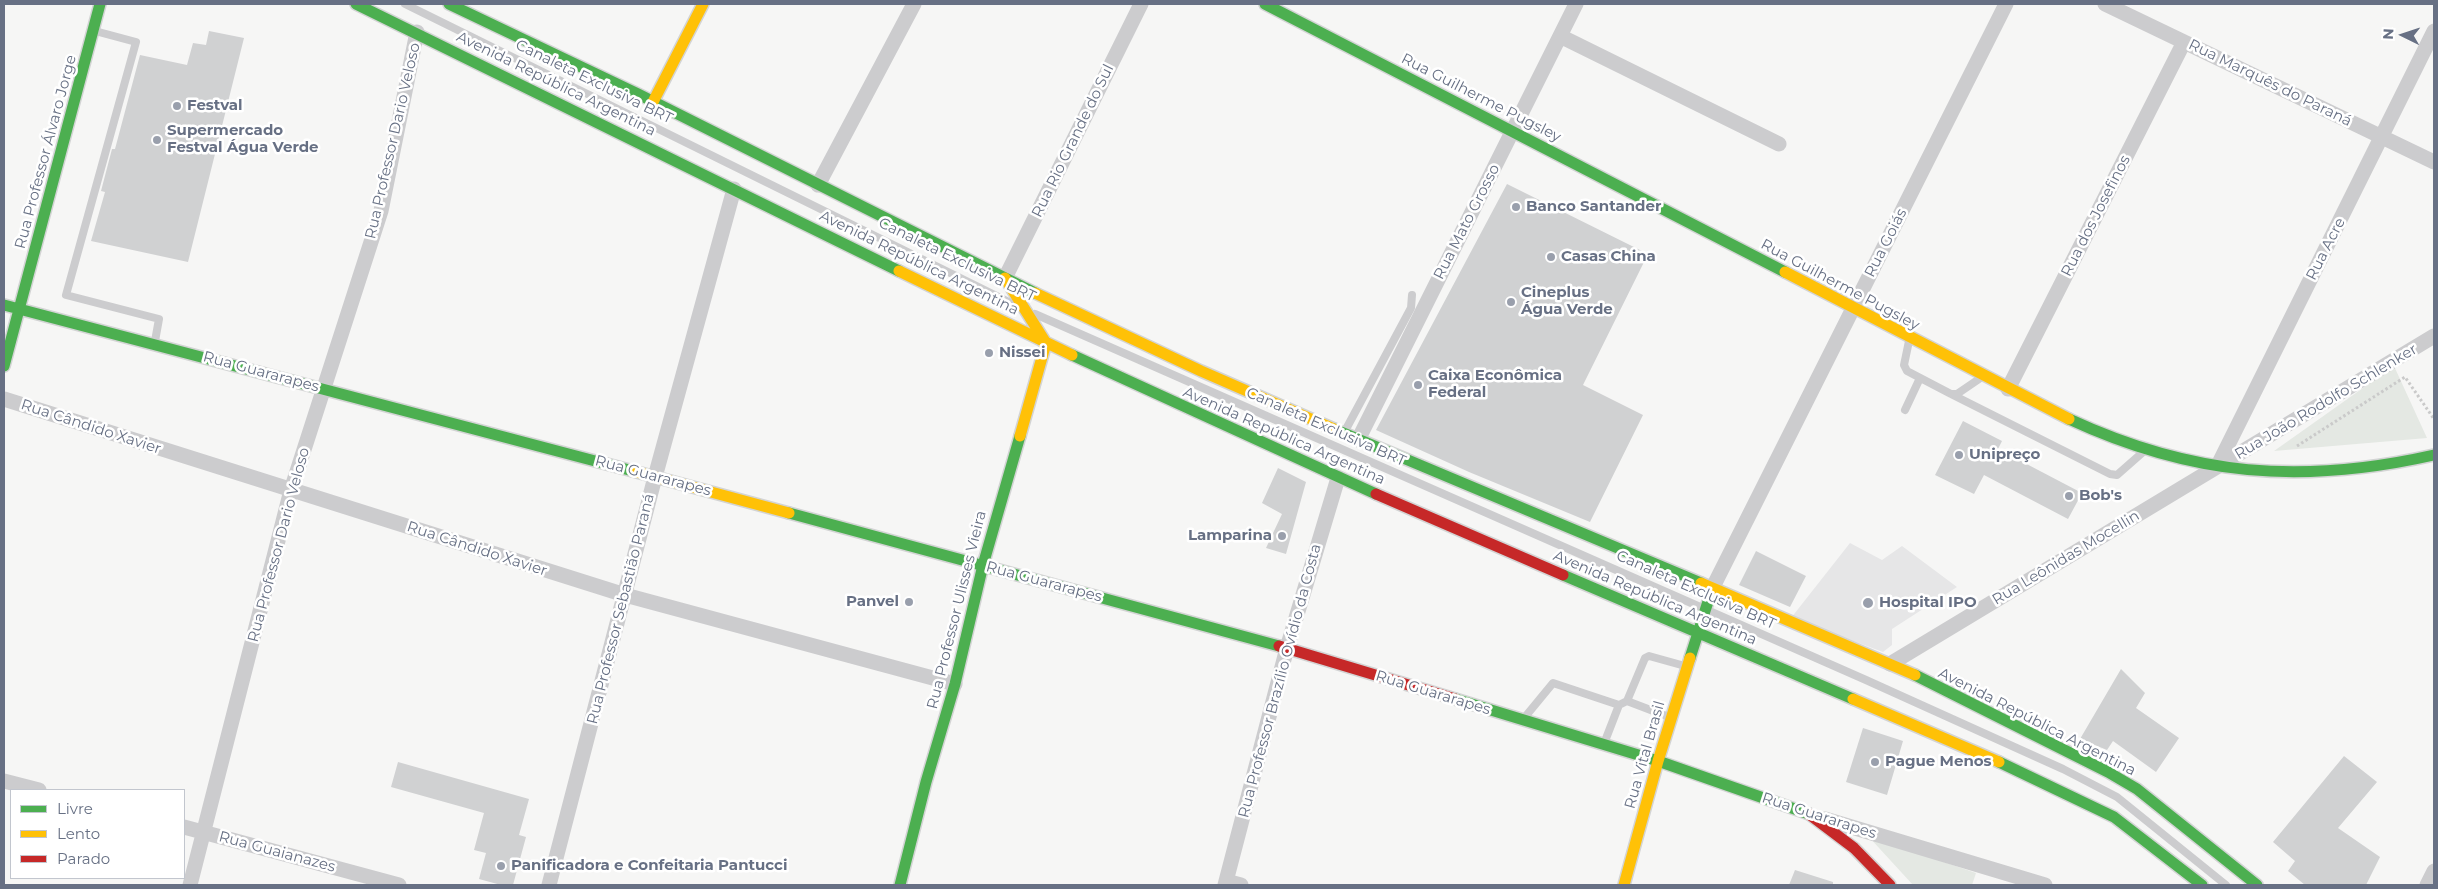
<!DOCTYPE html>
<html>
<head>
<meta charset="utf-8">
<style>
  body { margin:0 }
  #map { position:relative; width:2438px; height:889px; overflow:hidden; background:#f6f6f5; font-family:Montserrat,sans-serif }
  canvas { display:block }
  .frame { position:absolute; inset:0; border:5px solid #677084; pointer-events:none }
  .legend { position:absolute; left:10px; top:789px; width:175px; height:90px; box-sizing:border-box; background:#fff; border:1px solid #c2c6ce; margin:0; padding:6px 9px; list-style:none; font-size:15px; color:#677084 }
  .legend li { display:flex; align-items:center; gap:10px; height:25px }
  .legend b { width:25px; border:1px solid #c2c6ce }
  .north { position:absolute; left:2378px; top:10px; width:50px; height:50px; -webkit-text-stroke:4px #fff; paint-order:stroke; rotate:274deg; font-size:14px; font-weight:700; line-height:20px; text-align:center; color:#677084 }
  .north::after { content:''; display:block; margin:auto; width:18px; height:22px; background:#677084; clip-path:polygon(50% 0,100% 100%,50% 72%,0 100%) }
</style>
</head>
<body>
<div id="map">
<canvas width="2438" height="889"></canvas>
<div class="frame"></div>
<ul class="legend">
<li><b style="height:6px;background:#4caf50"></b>Livre</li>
<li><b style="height:6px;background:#ffc107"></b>Lento</li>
<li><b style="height:6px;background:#c62828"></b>Parado</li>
</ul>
<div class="north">N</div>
</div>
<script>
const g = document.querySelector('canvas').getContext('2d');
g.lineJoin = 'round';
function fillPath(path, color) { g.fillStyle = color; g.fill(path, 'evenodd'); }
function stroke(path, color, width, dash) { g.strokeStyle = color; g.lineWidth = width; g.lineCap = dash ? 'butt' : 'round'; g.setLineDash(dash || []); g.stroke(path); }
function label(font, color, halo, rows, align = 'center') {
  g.font = font + ' Montserrat,sans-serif'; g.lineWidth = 5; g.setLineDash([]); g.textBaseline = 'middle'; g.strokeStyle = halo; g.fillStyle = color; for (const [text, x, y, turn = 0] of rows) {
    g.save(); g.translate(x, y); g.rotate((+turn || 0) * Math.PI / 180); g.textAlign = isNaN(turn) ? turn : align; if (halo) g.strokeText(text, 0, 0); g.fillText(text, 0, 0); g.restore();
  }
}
const built = new Path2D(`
  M1850,543L1882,560L1902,546L1957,587L1892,629V645L1883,652L1791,618Z`);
const green = new Path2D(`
  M2394,366L2427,438L2274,451Z
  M1868,836L1976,873L1972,885H1913Z`);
const building = new Path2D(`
  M209,31L244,38L188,262L91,241L105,192L101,191L112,149H115L140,55L187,65L193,43L206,45Z
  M1507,184L1648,254L1583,385L1643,415L1590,522L1469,472L1376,430Z
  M1963,421L2002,441L1998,449L2082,493L2068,519L1984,475L1974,494L1935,475Z
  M1278,468L1306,482L1286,554L1266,548L1282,514L1262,503Z
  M1756,551L1806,576L1790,607L1739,585Z
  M2121,669L2145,693L2136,708L2179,738L2156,772L2113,741L2107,750L2080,739Z
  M1863,728L1903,741L1887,795L1846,782Z
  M2344,756L2377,782L2338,828L2380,857L2366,885H2305L2288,871L2295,861L2273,842Z
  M398,762L529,799L519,835L526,837L513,885H501L479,879L486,853L474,850L484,813L391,787Z
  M1795,870L1833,882V885H1789Z`);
const path = new Path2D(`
  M2297,446L2405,377L2434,419`);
const lane = new Path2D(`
  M405,4L1013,304
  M95,31L136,42L66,295L159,319L155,341
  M1035,314L1866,680L2063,769L2117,797L2226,885
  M1909,341L1904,365L1907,371L1951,394H1957L1979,379
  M1951,394L2110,474L2117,475L2142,453
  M1905,410L1920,378
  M1345,431L1411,308L1412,295
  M1627,701L1669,717
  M1525,717L1553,683L1619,705L1627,701L1645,658L1649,656L1685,666
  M1605,741L1619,705`);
const street = new Path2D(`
  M2105,4L2434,162
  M1560,36L1779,144
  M818,185L914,4
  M1005,278L1141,4
  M2008,389L2184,42
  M4,399L625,595L955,684
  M1358,440L1576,4
  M2217,467L2434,31
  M1712,589L2006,4
  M1890,664L2434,336
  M4,781L39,790
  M1825,819L2045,885
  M184,827L399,885
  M1226,881L1241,885
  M190,885L291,490L381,211L417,32
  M549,885L655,477L734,189
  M1225,885L1287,648L1338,478
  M2427,885L2434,871`);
const fast = new Path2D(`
  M356,4L899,271
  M449,4L638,94L1035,293
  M1265,4L1785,272
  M4,305L633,471
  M1072,355L1376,494
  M4,366L100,4
  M2069,419C2192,476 2301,485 2434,455
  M1334,429L1701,583
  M789,513L1279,646
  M1563,575L1853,699
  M1690,658L1712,589
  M1915,675L2108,772L2137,789L2257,885
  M1455,699L1658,761L1809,814
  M1999,762L2114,817L2202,885
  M900,885L926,782L955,684L983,565L1020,436`);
const slow = new Path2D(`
  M653,102L703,4
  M899,271L1072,355
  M1785,272L2069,419
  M1005,278L1046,343L1020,436
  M1035,293L1201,371L1334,429
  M633,471L789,513
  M1701,583L1915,675
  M1853,699L1999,762
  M1624,885L1658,761L1690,658`);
const jam = new Path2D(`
  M1376,494L1563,575
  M1279,646L1455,699
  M1809,814L1854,848L1890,885`);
const markers = [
  [177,106,5,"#999fac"],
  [157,140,5,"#999fac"],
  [1516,207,5,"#999fac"],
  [1551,257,5,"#999fac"],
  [1511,302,5,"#999fac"],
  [989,353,5,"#999fac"],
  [1418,385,5,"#999fac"],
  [1959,455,5,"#999fac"],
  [2069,496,5,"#999fac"],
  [1282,536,5,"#999fac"],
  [909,602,5,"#999fac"],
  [1868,603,6,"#999fac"],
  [1875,762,5,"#999fac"],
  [501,866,5,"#999fac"]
];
const streetNames = [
  ["Canaleta Exclusiva BRT",594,82,26],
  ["Rua Marquês do Paraná",2270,83,26],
  ["Avenida República Argentina",556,84,26],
  ["Rua Guilherme Pugsley",1481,98,27],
  ["Rua Professor Dario Veloso",393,141,-77],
  ["Rua Rio Grande do Sul",1073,141,-64],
  ["Rua Professor Álvaro Jorge",46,152,-75],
  ["Rua dos Josefinos",2096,216,-63],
  ["Rua Mato Grosso",1467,222,-63],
  ["Rua Goiás",1886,243,-63],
  ["Rua Acre",2326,249,-63],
  ["Canaleta Exclusiva BRT",957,260,26],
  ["Avenida República Argentina",919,263,26],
  ["Rua Guilherme Pugsley",1840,285,28],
  ["Rua Guararapes",261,372,15],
  ["Rua João Rodolfo Schlenker",2326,402,-31],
  ["Rua Cândido Xavier",91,427,18],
  ["Canaleta Exclusiva BRT",1326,427,24],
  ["Avenida República Argentina",1284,436,24],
  ["Rua Guararapes",653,476,15],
  ["Rua Professor Dario Veloso",279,545,-75],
  ["Rua Cândido Xavier",477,549,18],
  ["Rua Leônidas Mocellin",2066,558,-31],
  ["Rua Guararapes",1044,582,15],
  ["Canaleta Exclusiva BRT",1696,590,24],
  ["Avenida República Argentina",1655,598,23],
  ["Rua Professor Sebastião Paraná",621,609,-76],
  ["Rua Professor Ulisses Vieira",957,610,-76],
  ["Rua Professor Brazílio Ovídio da Costa",1280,681,-75],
  ["Rua Guararapes",1433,693,17],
  ["Avenida República Argentina",2037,722,27],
  ["Rua Vital Brasil",1645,755,-74],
  ["Rua Guararapes",1819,816,18],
  ["Rua Guaianazes",277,852,15]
];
const poiNames = [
  ["Festval",187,106],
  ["Supermercado",167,131],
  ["Festval Água Verde",167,148],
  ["Banco Santander",1526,207],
  ["Casas China",1561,257],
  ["Cineplus",1521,293],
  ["Água Verde",1521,310],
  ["Nissei",999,353],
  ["Caixa Econômica",1428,376],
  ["Federal",1428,393],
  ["Unipreço",1969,455],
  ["Bob's",2079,496],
  ["Lamparina",1272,536,"right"],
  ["Panvel",899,602,"right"],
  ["Hospital IPO",1879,603],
  ["Pague Menos",1885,762],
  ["Panificadora e Confeitaria Pantucci",511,866]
];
fillPath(built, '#e6e6e7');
fillPath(green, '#e4e8e3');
fillPath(building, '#d0d1d2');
stroke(fast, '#d3d4d4', 14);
stroke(slow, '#d3d4d4', 14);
stroke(jam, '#d3d4d4', 14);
stroke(path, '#cacaca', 3, [2.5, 2.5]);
stroke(lane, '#ccccce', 8);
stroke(street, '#ccccce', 15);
stroke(fast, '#4caf50', 11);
stroke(slow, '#ffc107', 11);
stroke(jam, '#c62828', 11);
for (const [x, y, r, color] of markers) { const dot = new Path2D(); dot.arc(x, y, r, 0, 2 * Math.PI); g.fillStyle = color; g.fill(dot); stroke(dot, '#fff', 2); }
label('15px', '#677084', '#fff', streetNames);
label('bold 15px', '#677084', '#fff', poiNames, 'left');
</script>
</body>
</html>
